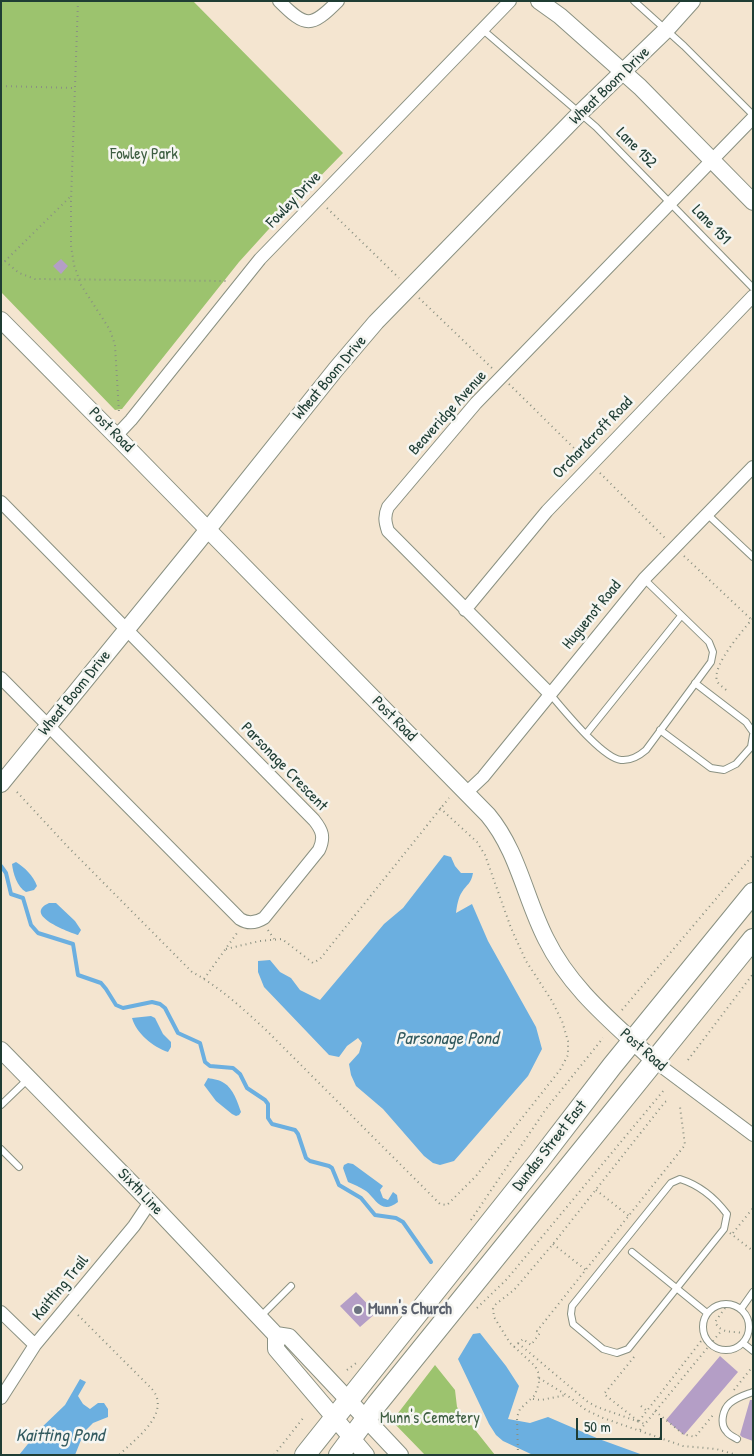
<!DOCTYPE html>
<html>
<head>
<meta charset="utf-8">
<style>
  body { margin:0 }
  #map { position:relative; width:754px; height:1456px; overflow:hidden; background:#f4e5d0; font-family:"Patrick Hand",sans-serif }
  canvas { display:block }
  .frame { position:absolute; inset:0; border:2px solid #1f3d34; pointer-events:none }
  .scale { position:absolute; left:576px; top:1418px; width:86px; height:22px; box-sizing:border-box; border:2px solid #1f3d34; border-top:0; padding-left:6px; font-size:15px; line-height:18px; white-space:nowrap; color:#1f3d34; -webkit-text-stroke:4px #f6f6f2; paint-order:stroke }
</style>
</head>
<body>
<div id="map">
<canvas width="754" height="1456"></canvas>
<div class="frame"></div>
<div class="scale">50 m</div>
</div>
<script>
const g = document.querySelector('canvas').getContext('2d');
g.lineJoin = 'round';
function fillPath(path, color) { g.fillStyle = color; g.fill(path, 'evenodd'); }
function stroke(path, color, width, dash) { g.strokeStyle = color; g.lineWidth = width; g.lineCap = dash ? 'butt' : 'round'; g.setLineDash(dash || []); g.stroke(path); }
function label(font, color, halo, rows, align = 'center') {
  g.font = font + ' "Patrick Hand",sans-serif'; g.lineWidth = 5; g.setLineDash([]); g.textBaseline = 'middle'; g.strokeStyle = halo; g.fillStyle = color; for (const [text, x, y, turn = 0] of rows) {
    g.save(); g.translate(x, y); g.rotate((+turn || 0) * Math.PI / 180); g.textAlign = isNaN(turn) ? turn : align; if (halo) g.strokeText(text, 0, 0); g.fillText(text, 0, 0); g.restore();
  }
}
const green = new Path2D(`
  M1,1H193L343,153L268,230L239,262L122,409L115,410L1,292Z
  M435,1365L455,1390L457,1407L495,1455H425L392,1421Z`);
const water = new Path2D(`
  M444,855L451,857L455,866L461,873H473C471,884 467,884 462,892C458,898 457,906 456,913L472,904L488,941L536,1027L542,1049L528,1076L454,1161L440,1165L433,1163L424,1156L383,1109L356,1086L351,1075L349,1064L359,1053L362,1043L358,1038L347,1046L339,1057L329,1055L264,987L258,972V961L270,960L280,972L291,978L300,990L320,1000L384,924L403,908Z
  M16,862C25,868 33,875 37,886L34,890L26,892C17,887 13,873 12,864Z
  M49,903H56L75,921L81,930L78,935C69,932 22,915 49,903Z
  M151,1016L155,1018L163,1034L171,1042V1047L168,1052C153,1047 136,1033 132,1018Z
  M208,1078C213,1079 220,1080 224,1083C233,1088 238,1103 241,1112L239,1115L236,1116L232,1114L216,1101L204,1085Z
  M348,1163L353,1164L383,1186L380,1190L383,1198L388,1200L393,1192L397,1195L398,1202C381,1215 376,1199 366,1191C360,1187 353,1184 348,1182L343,1168L344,1165Z
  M480,1333L506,1366L519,1386L508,1419L530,1423L548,1417L599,1439L643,1455H533L503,1441L496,1435L489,1424L458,1359L473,1334Z
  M80,1379L86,1382L78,1396L83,1404L90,1409L98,1403H104L108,1409V1417L93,1423L81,1435V1440L75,1455H19L40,1429L65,1405Z`);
const stream = new Path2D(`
  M1,866L6,873L11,894L23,898L31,925L38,933L73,944L78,975L101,983L106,989L116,1005L123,1008L152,1002L160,1004L165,1008L178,1033L200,1043L205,1062L210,1066L233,1068L240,1074L247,1088L265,1100L268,1104V1118L272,1124L295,1130L298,1134L306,1158L310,1161L329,1166L332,1168L339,1185L361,1198L375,1215L396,1218L403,1222L431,1262`);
const building = new Path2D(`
  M61,259L68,266L61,274L53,266Z
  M356,1292L376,1313L360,1327L340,1306Z
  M720,1356L738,1372L684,1435L666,1420Z
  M750,1400H753V1441L742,1437L740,1435Z`);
const path = new Path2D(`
  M78,1L71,201V246L74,265L81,285L110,330L115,345L119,413
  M1,86L74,88
  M327,208L399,278
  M5,261L19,273L35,279L226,281
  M1,265L71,196
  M419,298L493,369
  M509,384L582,456
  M600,473L667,540
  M684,556L753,621
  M726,690C723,687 719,685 717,681C712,665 742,632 752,619
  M17,792L68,847L192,972C220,987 243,1009 266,1030L440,1204L447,1205L476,1176L560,1070L568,1055V1041L562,1021L552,1001L526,961L511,928L485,855L477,842L440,808
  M268,930L274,939
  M226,949L260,941L282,939L313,963L320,959L449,798
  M204,979L237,933
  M622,1010L753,855
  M688,1060L753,974
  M596,1190L629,1216
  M471,1220L546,1109L603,1038
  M730,1233L753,1251
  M733,1233L753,1208
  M553,1244L586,1270
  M728,1304L715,1322C721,1334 732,1331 743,1333
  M477,1308L507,1279L664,1090
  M78,1315L151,1388C153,1390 156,1394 157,1398C163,1420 133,1441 119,1455
  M518,1343L588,1402L597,1407L645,1424
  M514,1347L523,1339L531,1345L540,1333L537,1331L685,1145L680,1107
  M634,1357L604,1394L638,1421
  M347,1370L359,1361
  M539,1378L568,1396L586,1410L603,1418L683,1446L716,1449L737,1455
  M734,1390L753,1366
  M533,1399L541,1400L566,1395
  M641,1406L647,1411
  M655,1411L683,1434L695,1437L713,1415
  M639,1421L705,1336
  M640,1430L722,1330
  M274,1455L304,1417
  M518,1455L517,1417L520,1409L535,1395L539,1383L538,1372L535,1366L510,1343L494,1317L493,1309L496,1304L514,1290L553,1244L665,1102L669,1100`);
const service = new Path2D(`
  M634,1L684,46L753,115
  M483,30L596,127L753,288
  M707,514L753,557
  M695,683L746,722L753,732
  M550,694C564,710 602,758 621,760C631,761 639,756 646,750L711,662L713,652L709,642L644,579
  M660,730L711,768L724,770L736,764L751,747L753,735
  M586,734L681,616
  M1,1105L28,1079
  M1,1149L19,1167
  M680,1179C699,1185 715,1198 727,1214L724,1229L628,1349L617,1353L603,1349L573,1324L571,1314L572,1306L671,1183Z
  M632,1252L707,1313
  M703 1327a23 23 0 1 1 46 0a23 23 0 1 1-46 0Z
  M741,1309L753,1292
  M260,1317L291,1286
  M743,1343L753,1351
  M737,1439C734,1437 729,1435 727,1432C719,1424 723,1409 730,1403C737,1397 745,1395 753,1392`);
const minor = new Path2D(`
  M279,1C306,28 311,28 338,1
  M116,436L131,420L260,259L510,1
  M1,502L314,820C322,830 325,837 319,850L264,918C256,923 248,924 240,919L1,678
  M465,610L547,511L753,296
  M550,694L388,531C385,522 384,516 388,507L476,403L753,118
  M466,793L483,777L644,579L753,467
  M654,1061L753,1135
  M1,1312L35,1345
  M1,1398L35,1345L134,1226L150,1202`);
const tertiary = new Path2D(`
  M539,1L560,16L640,87L753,202
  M1,320L116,436L488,815C518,851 525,898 546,939C571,990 614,1023 654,1061
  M1,784L197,543L336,369L376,322L580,113L666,30L692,1
  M1,1050L150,1202L276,1335L289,1337L400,1455
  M276,1335V1349L366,1455`);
const primary = new Path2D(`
  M305,1455L539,1161L612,1066L753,893
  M339,1455L377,1404L753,939`);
const markers = [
  [358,1310,5,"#6b7280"]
];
const streetNames = [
  ["Wheat Boom Drive",610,86,-44],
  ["Lane 152",636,148,45],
  ["Fowley Drive",294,200,-46],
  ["Lane 151",711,225,46],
  ["Wheat Boom Drive",330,378,-50],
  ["Beaveridge Avenue",448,413,-48],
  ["Post Road",111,430,45],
  ["Orchardcroft Road",593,438,-46],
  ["Huguenot Road",592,615,-51],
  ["Wheat Boom Drive",75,693,-51],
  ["Post Road",394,719,45],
  ["Parsonage Crescent",284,767,46],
  ["Post Road",643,1050,41],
  ["Dundas Street East",550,1146,-52],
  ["Sixth Line",140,1192,46],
  ["Kaitting Trail",61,1288,-51]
];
const parkNames = [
  ["Fowley Park",144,155],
  ["Munn's Cemetery",430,1419]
];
const worshipNames = [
  ["Munn's Church",368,1310]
];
const waterNames = [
  ["Parsonage Pond",447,1039],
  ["Kaitting Pond",60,1436]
];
fillPath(green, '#9cc36e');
fillPath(water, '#6bafe0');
stroke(stream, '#6bafe0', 4);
fillPath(building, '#b49ec6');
stroke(service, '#8a9182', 8);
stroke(minor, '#8a9182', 14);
stroke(tertiary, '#8a9182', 18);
stroke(primary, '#8a9182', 22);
stroke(path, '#8a9182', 2, [1, 4]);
stroke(service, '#fff', 6);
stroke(minor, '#fff', 12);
stroke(tertiary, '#fff', 16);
stroke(primary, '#fff', 20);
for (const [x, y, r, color] of markers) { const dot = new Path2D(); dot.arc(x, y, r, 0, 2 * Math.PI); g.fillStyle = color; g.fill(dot); stroke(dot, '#f6f6f2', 2); }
label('16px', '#1f3d34', '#f6f6f2', streetNames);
label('16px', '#3e5e42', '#f6f6f2', parkNames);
label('bold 16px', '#5b616d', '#f6f6f2', worshipNames, 'left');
label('italic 18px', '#325a5f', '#f6f6f2', waterNames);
</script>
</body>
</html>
